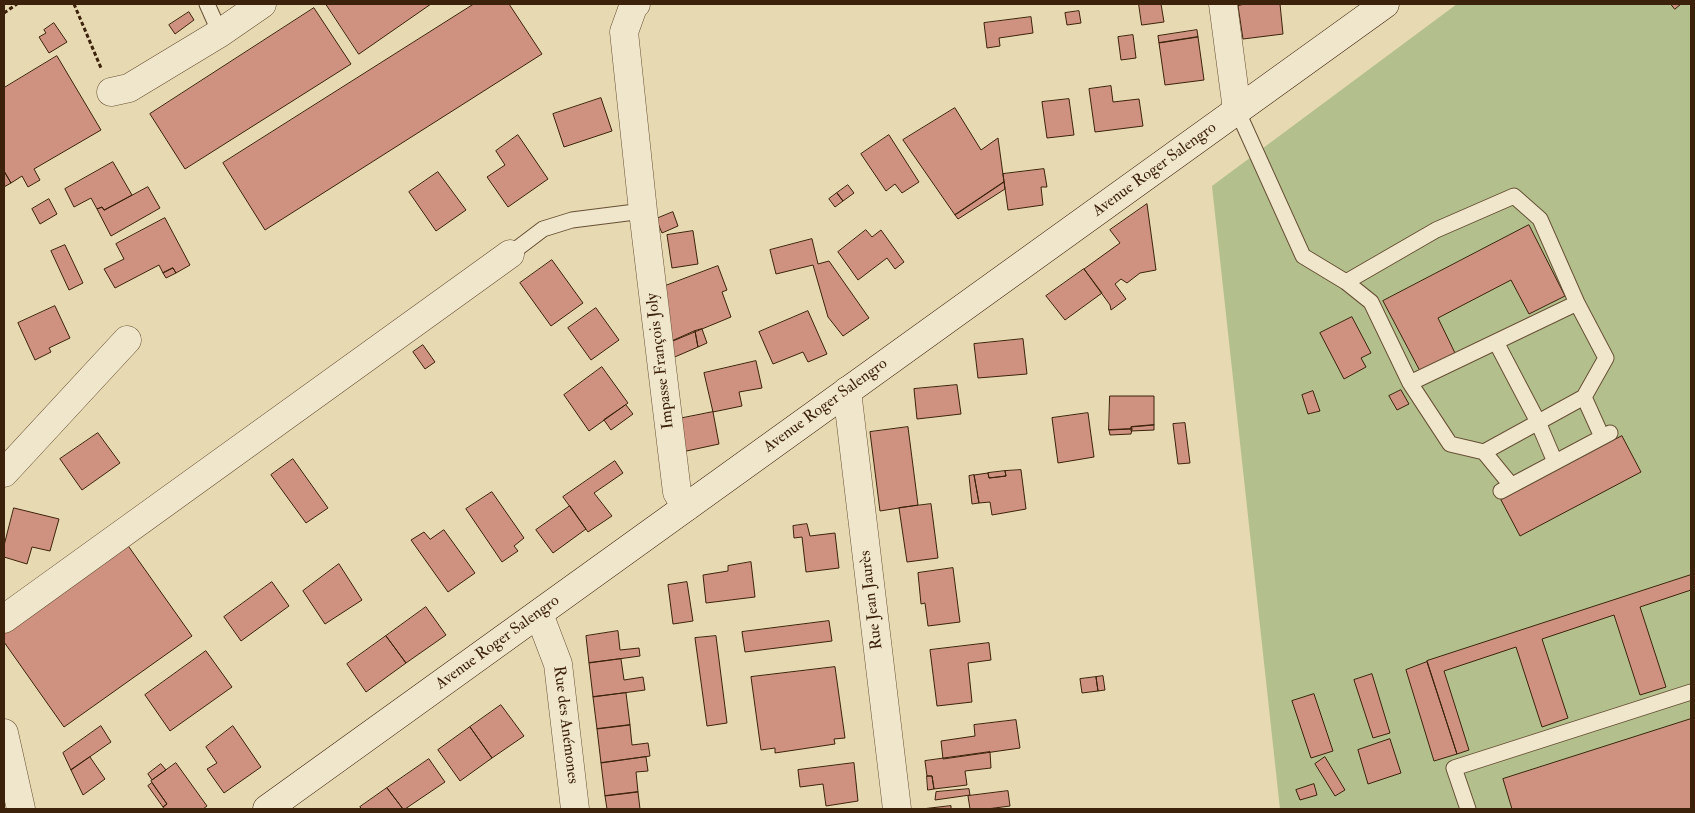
<!DOCTYPE html>
<html>
<head>
<meta charset="utf-8">
<style>
  body { margin:0 }
  #map { position:relative; width:1695px; height:813px; overflow:hidden; background:#e7d9b1; font-family:"IM FELL Double Pica",serif }
  canvas { display:block }
  .frame { position:absolute; inset:0; border:5px solid #3c220a; pointer-events:none }
</style>
</head>
<body>
<div id="map">
<canvas width="1695" height="813"></canvas>
<div class="frame"></div>
</div>
<script>
const g = document.querySelector('canvas').getContext('2d');
g.lineJoin = 'round';
function fillPath(path, color) { g.fillStyle = color; g.fill(path, 'evenodd'); }
function stroke(path, color, width, dash) { g.strokeStyle = color; g.lineWidth = width; g.lineCap = dash ? 'butt' : 'round'; g.setLineDash(dash || []); g.stroke(path); }
function label(font, color, halo, rows, align = 'center') {
  g.font = font + ' "IM FELL Double Pica",serif'; g.lineWidth = 4; g.setLineDash([]); g.textBaseline = 'middle'; g.strokeStyle = halo; g.fillStyle = color; for (const [text, x, y, turn = 0] of rows) {
    g.save(); g.translate(x, y); g.rotate((+turn || 0) * Math.PI / 180); g.textAlign = isNaN(turn) ? turn : align; if (halo) g.strokeText(text, 0, 0); g.fillText(text, 0, 0); g.restore();
  }
}
const green = new Path2D(`
  M1457,4H1691V809H1280L1212,186Z`);
const building = new Path2D(`
  M326,4H431L359,54Z
  M474,4H509L542,54L265,230L223,163Z
  M1139,4H1161L1164,22L1142,25Z
  M1245,4H1280L1283,34L1243,39L1238,6Z
  M1671,4H1681L1675,9Z
  M314,8L351,64L185,169L150,114Z
  M1079,11L1081,23L1067,25L1065,13Z
  M189,12L194,20L175,34L169,25Z
  M1031,17L1033,33L999,38L1000,46L987,48L984,23Z
  M54,23L67,42L49,53L39,37L46,33L44,30Z
  M1197,30L1198,37L1159,43L1158,36Z
  M1133,35L1136,58L1121,60L1118,37Z
  M1198,37L1204,80L1165,85L1159,43Z
  M57,56L101,130L34,169L40,180L28,187L22,176L11,183L4,171V88Z
  M1111,86L1113,102L1139,99L1143,126L1095,132L1089,89Z
  M601,98L612,131L564,147L553,114Z
  M1069,99L1074,135L1047,138L1042,102Z
  M955,108L981,150L998,138L1004,182L955,215L903,140Z
  M518,135L548,179L508,207L487,177L505,165L496,151Z
  M889,135L919,182L902,193L895,184L886,191L861,154Z
  M113,162L132,195L104,210L102,207L97,209L91,198L74,207L65,189Z
  M1044,169L1047,187H1041L1043,205L1008,210L1003,174Z
  M4,171L11,183L4,187Z
  M438,172L466,210L436,231L409,192Z
  M1004,182L1005,189L958,219L955,215Z
  M848,185L854,193L843,201L837,193Z
  M148,187L160,208L111,236L97,209L102,207L104,210Z
  M837,193L843,201L835,207L829,199Z
  M49,199L57,214L40,224L32,209Z
  M1147,204L1156,270L1140,273L1127,283L1121,279L1115,284L1126,299L1111,310L1110,305L1084,269L1120,243L1110,230Z
  M673,212L678,226L662,233L656,219Z
  M165,218L190,265L176,273L173,268L163,273L159,265L115,288L104,269L124,259L116,244Z
  M1529,225L1565,296L1529,314L1511,280L1438,318L1455,353L1420,371L1383,301Z
  M866,230L872,237L881,230L904,262L895,269L887,258L858,280L838,252Z
  M693,231L698,264L672,268L667,235Z
  M812,239L818,264L829,261L869,318L843,336L828,317L813,265L776,274L770,250Z
  M65,245L83,283L69,290L51,251Z
  M552,260L583,303L551,326L520,283Z
  M718,266L727,290L722,292L731,317L668,343L660,288Z
  M173,268L176,273L166,278L163,273Z
  M1084,269L1102,293L1065,320L1046,296Z
  M55,306L70,338L49,348L51,352L35,360L18,323Z
  M596,308L619,340L591,360L568,328Z
  M808,311L827,354L808,362L803,352L773,364L759,332Z
  M1352,317L1371,353L1361,358L1366,367L1344,379L1320,333Z
  M702,329L707,343L698,347L695,331Z
  M695,331L698,347L670,359L668,343Z
  M1023,339L1027,374L978,378L974,344Z
  M423,345L435,362L425,369L413,352Z
  M756,361L762,388L739,392L742,406L713,412L704,373Z
  M602,367L628,403L589,431L564,395Z
  M957,385L961,414L917,419L914,389Z
  M1401,390L1409,404L1397,410L1389,396Z
  M1313,391L1320,411L1308,414L1302,395Z
  M1110,396H1154V425L1131,427L1132,429L1109,430Z
  M626,405L633,414L611,430L604,420Z
  M713,412L719,444L682,452L678,419Z
  M1088,413L1094,457L1058,463L1052,418Z
  M1185,423L1190,463L1178,464L1173,424Z
  M1154,425V430L1131,431V427Z
  M908,427L918,505L880,511L870,432Z
  M1132,429L1131,434L1110,435L1109,430Z
  M98,433L120,463L82,490L60,459Z
  M1622,436L1641,472L1520,536L1501,500Z
  M293,459L328,508L306,523L271,475Z
  M615,461L623,473L594,493L612,516L588,532L563,497Z
  M1021,470L1026,509L992,515L990,502L979,503L974,475L988,473L989,478L1006,476L1005,471Z
  M1005,471L1006,476L989,478L988,473Z
  M974,475L979,503L972,504L969,476Z
  M492,492L524,538L514,546L518,551L502,562L466,509Z
  M931,504L938,558L907,562L899,508Z
  M570,506L586,529L553,553L536,530Z
  M14,508L59,519L50,551L32,547L27,564L4,557V546Z
  M807,524L810,536L835,533L839,568L806,572L802,537L794,538L793,526Z
  M444,530L475,573L448,592L411,540L424,532L430,539Z
  M124,540L192,636L64,727L4,642V626Z
  M751,562L755,597L706,603L703,575L728,571V566Z
  M339,564L362,600L325,624L303,591Z
  M953,568L960,622L928,626L925,603L921,604L918,573Z
  M1691,575V590L1640,607L1666,687L1640,695L1614,615L1542,639L1568,718L1542,727L1516,647L1444,671L1469,750L1457,754L1427,661Z
  M272,582L289,606L241,641L224,617Z
  M687,582L693,621L673,624L668,585Z
  M426,607L446,635L406,663L386,636Z
  M829,621L832,641L745,652L742,632Z
  M618,631L620,650L639,648L640,656L589,663L586,636Z
  M386,636L406,663L366,692L347,664Z
  M716,636L727,723L707,726L695,638Z
  M989,643L991,660L968,663L972,702L937,706L930,650Z
  M206,651L232,687L170,731L145,695Z
  M621,659L624,680L643,677L645,690L593,697L589,663Z
  M1427,662L1457,754L1434,761L1406,670Z
  M835,667L845,738L834,739L835,744L775,753V748L761,750L751,677Z
  M1372,674L1390,733L1373,738L1354,680Z
  M1103,676L1105,690L1098,691L1096,677Z
  M1096,677L1098,691L1082,693L1080,679Z
  M626,693L630,725L597,729L593,697Z
  M1314,694L1333,751L1311,758L1292,701Z
  M501,705L524,736L492,758L470,727Z
  M1691,719V809H1512L1503,779Z
  M1016,720L1020,748L943,759L941,741L975,736L974,725Z
  M630,725L632,745L648,743L650,756L601,763L597,729Z
  M101,726L111,742L71,770L63,753Z
  M233,726L261,767L224,793L207,769L217,763L206,747Z
  M470,727L492,758L460,781L438,750Z
  M1390,739L1401,773L1368,784L1358,750Z
  M990,752L991,768L965,771L967,785L934,789L932,776H927L925,761Z
  M90,757L105,779L83,795L71,770Z
  M646,757L648,771L636,772L638,792L605,796L601,763Z
  M1325,757L1345,790L1335,796L1315,764Z
  M429,759L445,782L405,809H403L387,788Z
  M176,763L207,806L203,809H164L163,807L167,804L151,781Z
  M854,763L858,801L826,806L823,784L800,787L798,770Z
  M161,764L166,770L152,780L148,774Z
  M927,776H932L934,789L928,790Z
  M152,783L167,804L163,807L148,786Z
  M1314,784L1317,795L1300,800L1296,790Z
  M387,788L403,809H362L360,807Z
  M969,789L970,795L935,800L936,792Z
  M1008,791L1010,806L987,809H970L968,796Z
  M638,792L640,809H607L605,796Z
  M951,806V809H922Z`);
const path = new Path2D(`
  M74,4L101,68
  M4,13L17,4`);
const lane = new Path2D(`
  M207,4L220,33
  M1237,110L1303,256L1346,282L1371,302L1410,383L1577,303L1540,219L1514,196L1436,230L1346,282
  M510,254L543,229L572,220L643,211
  M1496,342L1538,422L1555,462
  M1410,383L1450,444L1484,452L1584,397L1606,358L1577,303
  M1584,397L1602,437
  M1484,452L1511,485
  M1501,491L1610,433
  M1468,809L1454,768L1691,692`);
const street = new Path2D(`
  M636,4L633,7L624,32L643,211L677,492L686,507
  M1223,4L1237,110
  M111,92L129,88L220,33L262,4
  M847,391L897,809
  M4,473L127,340
  M539,614L558,664L575,809
  M4,619L510,254
  M4,733L21,809`);
const secondary = new Path2D(`
  M267,809L1385,4`);
const streetNames = [
  ["Avenue Roger Salengro",1155,170,-36],
  ["Impasse François Joly",661,361,-97],
  ["Avenue Roger Salengro",826,406,-36],
  ["Rue Jean Jaurès",872,600,-97],
  ["Avenue Roger Salengro",498,643,-36],
  ["Rue des Anémones",565,725,83]
];
fillPath(green, '#b3c08d');
fillPath(building, '#cf9281');
stroke(building, '#3c220a', 1);
stroke(lane, '#675034', 17);
stroke(street, '#675034', 29);
stroke(secondary, '#3c220a', 29);
stroke(path, '#3c220a', 3, [4, 2.5]);
stroke(lane, '#efe6cc', 15);
stroke(street, '#efe6cc', 28);
stroke(secondary, '#efe6cc', 28);
label('16px', '#3c220a', '#efe6cc', streetNames);
</script>
</body>
</html>
